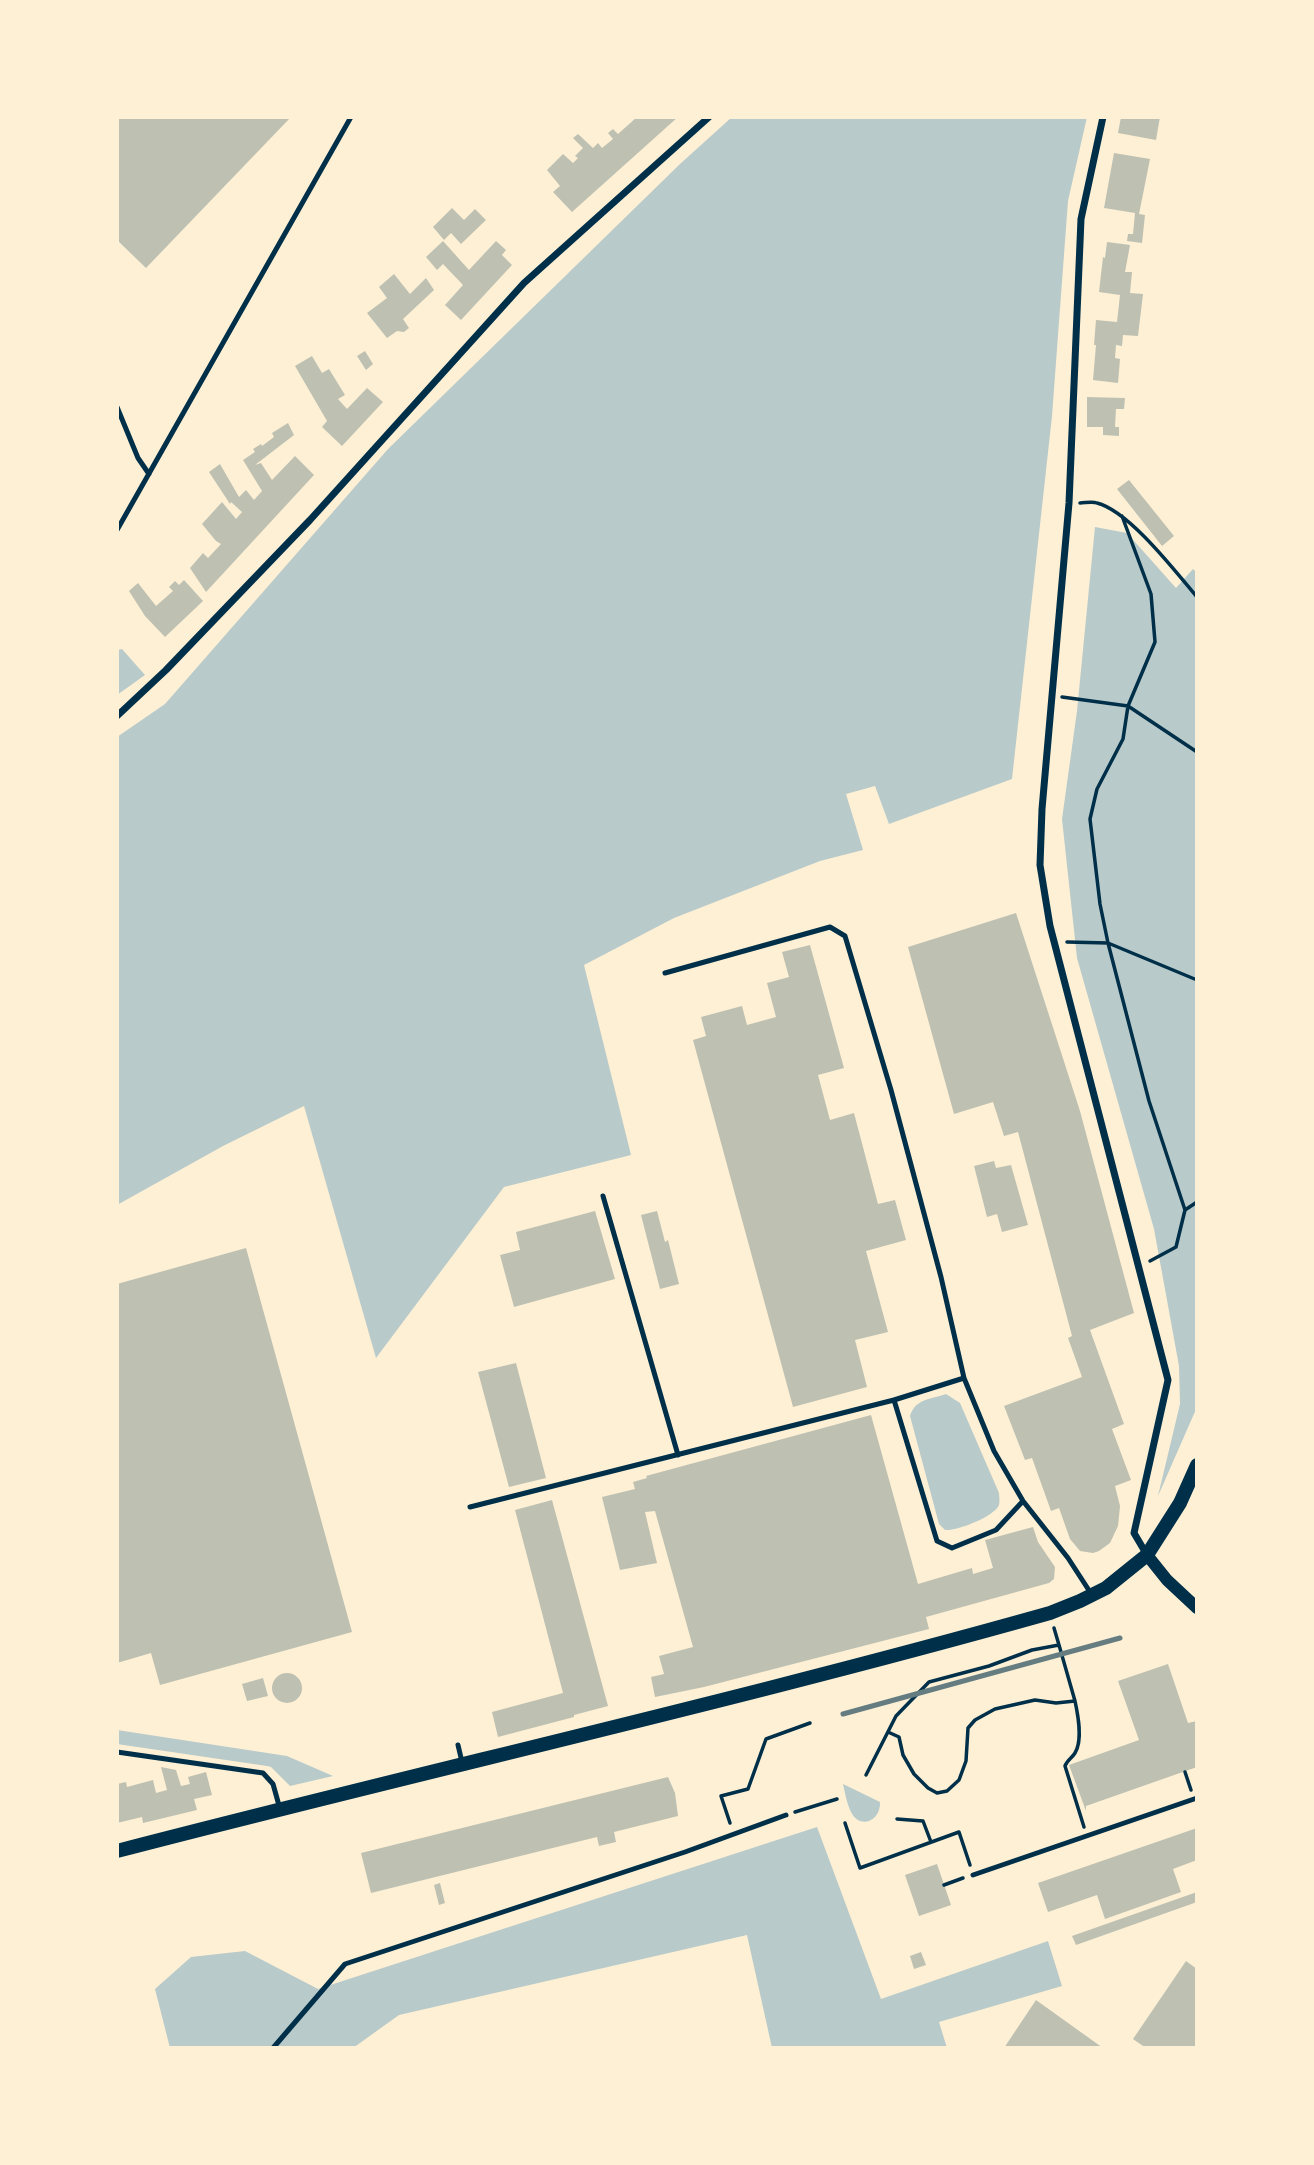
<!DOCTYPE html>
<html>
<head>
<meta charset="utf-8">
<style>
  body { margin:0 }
  #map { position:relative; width:1314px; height:2165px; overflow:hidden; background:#fdf0d5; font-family:"Noto Serif",serif }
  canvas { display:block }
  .frame { position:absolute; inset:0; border:119px solid #fdf0d5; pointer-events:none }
</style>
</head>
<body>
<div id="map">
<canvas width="1314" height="2165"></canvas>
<div class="frame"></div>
</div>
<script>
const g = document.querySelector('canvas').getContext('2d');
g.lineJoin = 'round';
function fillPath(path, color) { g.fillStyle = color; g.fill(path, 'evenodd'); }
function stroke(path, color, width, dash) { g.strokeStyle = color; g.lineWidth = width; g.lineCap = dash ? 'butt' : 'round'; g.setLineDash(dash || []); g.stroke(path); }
const green = new Path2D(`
  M732,117H1087L1068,201L1052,416L1012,779L889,824L875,786L846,794L863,850L820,861L674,918L584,965L631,1155L504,1187L376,1358L304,1106L223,1146L117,1205V737L165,704L388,449L680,164Z
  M1095,527L1127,533L1176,588L1193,569L1197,573V1407L1158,1496L1180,1404L1179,1366L1154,1229L1077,958L1062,819L1077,711Z
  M122,649L145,675L117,695V650Z
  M946,1394L960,1403L999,1493C999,1497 1000,1501 999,1505C994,1517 957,1531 945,1530L939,1524L910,1416C915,1399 931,1399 946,1394Z
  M117,1730L287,1756L333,1776L290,1786L271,1767L267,1766L117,1744Z
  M843,1784L880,1802C881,1821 860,1830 851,1812C847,1804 845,1793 843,1784Z
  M817,1827L881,1999L1048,1941L1062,1986L939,2022L947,2048H772L747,1935L399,2015L353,2048H170L155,1989L191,1957L245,1951L318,1989Z`);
const building = new Path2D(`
  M117,117H291L146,268L117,240Z
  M637,117H678L572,212L553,192L560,186L547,170L563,154L573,163L578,158L575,156L583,148L573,138L578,134L593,148L598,143L602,148L613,139L608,133L613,129L618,134Z
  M1121,117H1160L1156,140L1118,133Z
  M1114,153L1150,159L1139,214L1145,215L1142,243L1127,241L1128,234H1133L1135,213L1104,208Z
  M452,208L464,220L475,209L486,220L461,244L451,233L444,240L433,227Z
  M443,241L469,270L496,241L506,250L502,255L512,265L461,320L445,305L463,285L443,264L437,270L426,257Z
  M1107,242L1130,245L1125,272H1132L1130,293L1143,294L1138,336L1123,335L1122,346L1116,345L1115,358L1120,359L1118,383L1093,380L1096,345H1094L1096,320L1117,322L1120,295L1099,292L1103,257L1105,258Z
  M394,274L410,294L426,278L434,290L403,319L409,328L404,332L397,331L387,338L367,313L387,298L379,287Z
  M365,351L373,364L366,370L357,356Z
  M312,356L322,373L329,369L345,395L338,399L347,409L367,388L383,402L342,446L322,427L327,421L295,366Z
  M1087,397L1125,398L1124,409H1116L1115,427H1119V436L1103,435V427H1087Z
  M288,423L294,435L255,465L261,463L272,480L295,456L314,475L206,592L190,568L203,553L208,558L221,544L216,541L202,524L222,502L236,519L242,512L231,502L230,504L209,472L220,464L239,497L246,490L254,500L262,491L243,460L255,452L253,449L261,444L262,446L274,437L272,433Z
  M1129,480L1174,536L1162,546L1117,489Z
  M184,580L203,601L165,637L145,616L129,591L138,583L156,606L173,591L169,587L175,581L179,585Z
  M1016,913L1080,1111L1134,1313L1090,1330L1124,1424L1112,1429L1131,1480L1115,1486L1120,1506L1118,1526L1110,1543L1099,1551L1093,1553L1080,1551L1070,1539L1059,1508L1051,1511L1032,1458L1025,1460L1004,1406L1082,1377L1068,1338L1072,1336L1018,1132L1004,1136L993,1102L954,1114L908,947Z
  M810,945L844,1068L818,1075L830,1120L854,1113L878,1204L895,1200L906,1240L866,1251L888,1332L855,1340L867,1387L793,1407L693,1040L706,1036L701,1017L742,1006L747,1025L776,1017L767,983L789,977L782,952Z
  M994,1161L996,1168L1011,1165L1028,1225L1002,1232L997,1214L987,1217L974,1166Z
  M595,1211L615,1279L514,1307L500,1255L520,1250L516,1232Z
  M657,1211L665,1242L668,1240L679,1284L660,1289L641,1215Z
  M246,1248L352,1632L160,1685L151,1653L117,1663V1284Z
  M516,1363L546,1478L509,1487L478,1372Z
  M871,1415L918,1584L972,1568L973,1574L993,1568L985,1540L1033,1527L1038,1542L1055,1567L1054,1579L1049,1583L926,1617L929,1629L704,1687L655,1697L651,1677L664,1674L659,1656L693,1647L655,1511L645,1512L657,1563L620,1570L602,1497L635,1489L633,1482L647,1478L646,1476Z
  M552,1500L608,1706L574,1715V1717L498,1737L492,1712L563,1693L515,1510Z
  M1168,1664L1188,1723L1197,1721V1767L1086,1806V1811L1069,1765L1139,1740L1118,1681Z
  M272 1688a15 15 0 1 1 30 0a15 15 0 1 1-30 0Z
  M263,1678L268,1696L247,1701L242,1684Z
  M161,1767L176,1770L181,1786L190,1784L188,1777L206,1772L212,1795L194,1799L197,1810L143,1823L142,1817L117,1823V1784L126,1782L127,1787L153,1780L156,1793L167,1790Z
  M668,1777L675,1793L678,1816L614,1832L616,1842L599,1846L597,1837L371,1893L361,1853Z
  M1197,1828V1860L1173,1869L1181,1892L1105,1919L1097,1895L1048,1912L1038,1883Z
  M937,1864L951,1905L919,1916L905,1875Z
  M440,1883L445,1903L439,1905L434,1885Z
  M1197,1892V1902L1076,1945L1072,1936Z
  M921,1952L926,1965L914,1969L910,1956Z
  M1186,1961L1197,1969V2048H1146L1133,2039Z
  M1036,2000L1103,2048H1004Z`);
const path = new Path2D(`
  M1080,503C1085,503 1092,501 1097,503C1129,511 1175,571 1197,597
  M1122,516L1151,594L1155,642L1128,706L1197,752
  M1062,697L1128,706L1123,739L1097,789L1090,819L1100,904L1108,943L1149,1101L1185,1210L1176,1247L1150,1261
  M1067,942L1108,943L1197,980
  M1185,1210L1197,1202
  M1075,1701C1078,1715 1083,1740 1075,1753C1072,1758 1067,1760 1065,1766L1084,1827
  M888,1732L899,1737L903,1755L914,1774L928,1788L937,1793L947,1791L959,1780L966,1761L968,1728L975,1720L995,1709L1035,1700L1056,1703L1075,1701L1059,1645
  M1185,1772L1191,1790
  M866,1775L896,1716L929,1682L989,1666L1032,1650L1059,1645L1054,1628
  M795,1812L837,1799
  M897,1819L923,1821L931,1842
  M730,1823L721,1796L748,1789L766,1739L810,1723
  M845,1823L860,1868L959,1832L970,1865
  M944,1885L963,1878`);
const service = new Path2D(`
  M117,407L138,458L149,474
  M117,530L351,117
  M665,973L830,927L845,936L891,1090L941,1277L964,1378L994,1451L1023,1501L1068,1558L1092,1595
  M603,1196L678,1455
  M964,1378L894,1400L937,1541L952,1548L996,1530L1023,1501
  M470,1507L894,1400
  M458,1745L462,1762
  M117,1752L263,1773L273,1784L280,1809
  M973,1875L1197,1798
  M273,2048L345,1964L685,1852L786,1815`);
const minor = new Path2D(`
  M1103,117L1081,219L1069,503L1042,809L1040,865L1050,926L1168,1380L1134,1533L1147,1555
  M117,716L166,670L310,520L524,283L709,117`);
const tertiary = new Path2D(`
  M1147,1555L1167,1580L1197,1608`);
const secondary = new Path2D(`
  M117,1851C428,1770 741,1700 1050,1613L1080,1601L1106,1588L1147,1555L1180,1503L1197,1465`);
const rail = new Path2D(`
  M843,1714L1120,1638`);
fillPath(green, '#b9caca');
fillPath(building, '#bec0b2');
stroke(path, '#003049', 3.5);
stroke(service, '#003049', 5);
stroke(minor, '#003049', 7);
stroke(tertiary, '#003049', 12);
stroke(secondary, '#003049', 14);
stroke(rail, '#657d81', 5);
</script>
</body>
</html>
